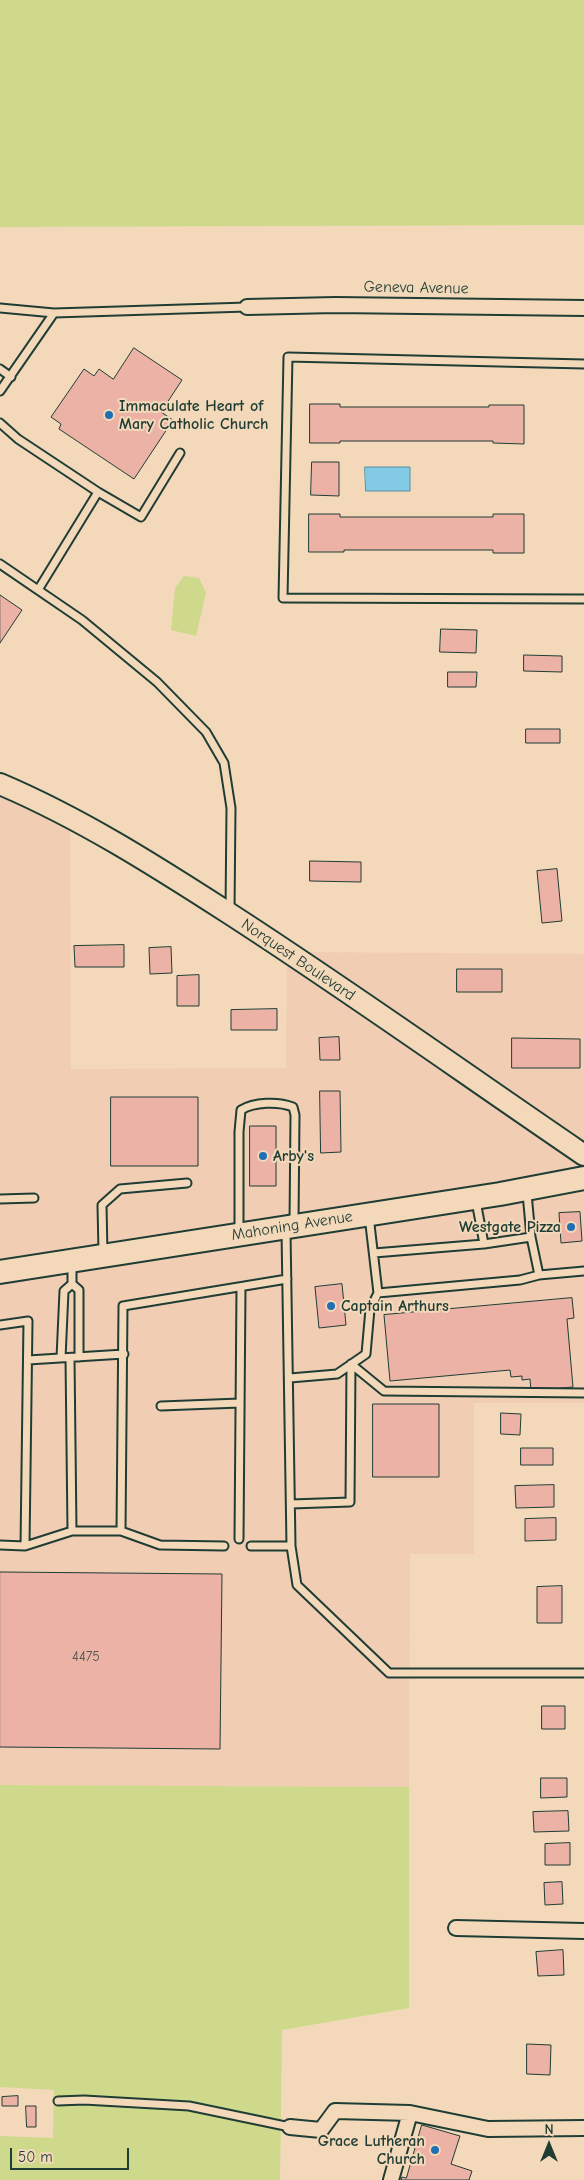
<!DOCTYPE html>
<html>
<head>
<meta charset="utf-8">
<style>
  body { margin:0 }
  #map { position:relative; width:584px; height:2180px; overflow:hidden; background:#f3d9ba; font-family:"Comic Neue",sans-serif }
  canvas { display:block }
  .north { position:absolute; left:524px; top:2120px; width:50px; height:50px; -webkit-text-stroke:4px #f3d9ba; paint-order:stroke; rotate:0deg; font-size:14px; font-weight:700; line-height:20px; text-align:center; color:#1f3d34 }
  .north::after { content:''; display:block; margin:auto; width:18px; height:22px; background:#1f3d34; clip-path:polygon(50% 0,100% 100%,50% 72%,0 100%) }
  .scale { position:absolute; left:10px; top:2148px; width:119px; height:22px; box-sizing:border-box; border:2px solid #1f3d34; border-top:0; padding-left:6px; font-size:15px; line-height:18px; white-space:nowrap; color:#1f3d34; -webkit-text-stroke:4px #f3d9ba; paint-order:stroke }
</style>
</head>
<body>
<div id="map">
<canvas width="584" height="2180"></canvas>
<div class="north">N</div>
<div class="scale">50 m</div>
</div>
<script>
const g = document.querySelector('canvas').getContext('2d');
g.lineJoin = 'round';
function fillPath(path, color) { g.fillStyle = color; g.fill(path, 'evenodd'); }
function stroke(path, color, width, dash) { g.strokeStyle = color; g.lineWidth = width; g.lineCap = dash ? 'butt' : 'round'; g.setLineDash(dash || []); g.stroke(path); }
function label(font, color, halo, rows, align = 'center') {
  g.font = font + ' "Comic Neue",sans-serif'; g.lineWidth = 4; g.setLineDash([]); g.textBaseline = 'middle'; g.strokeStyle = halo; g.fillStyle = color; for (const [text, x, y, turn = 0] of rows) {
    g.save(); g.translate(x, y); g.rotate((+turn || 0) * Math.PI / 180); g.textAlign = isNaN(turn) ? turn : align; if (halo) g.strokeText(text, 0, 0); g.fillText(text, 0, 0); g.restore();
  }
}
const built = new Path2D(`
  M0,784L70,818L71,1069L286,1068L287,952L584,954V1403H474V1554H410L409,1787L0,1785Z`);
const green = new Path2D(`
  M0,0H584V225L0,227Z
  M184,576L199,578L206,593L196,636L171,630L175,588Z
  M0,1785L409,1787V2008L282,2030L280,2180H0V2136L53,2138L54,2090L0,2087Z`);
const water = new Path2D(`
  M365,467H410V491H366Z`);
const building = new Path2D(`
  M134,348L182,380L161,412L173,420L134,479L59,429L61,424L51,417L84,369L94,376L99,369L113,379Z
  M310,404H340V407H489V405H524V444L493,443V441H340V443H310Z
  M312,462H339V496L311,495Z
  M309,514H340V517H493V514H524V553H493V550H344V552H309Z
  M0,595L22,610L0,643Z
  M441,629L477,630L476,653L440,652Z
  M524,655L562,656V672L524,671Z
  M448,672H477L476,687H448Z
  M526,729H560V743H526Z
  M310,861L361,862V882L310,881Z
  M557,869L562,921L542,923L537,871Z
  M124,945V967H75L74,946Z
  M171,947L172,973L150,974L149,948Z
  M457,969H502V992H457Z
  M199,975V1006H177V976Z
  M277,1009V1030H231V1010Z
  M339,1037L340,1060H320L319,1038Z
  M512,1038L580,1039V1068H512Z
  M320,1091H340L341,1152L321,1153Z
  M111,1097H198V1166H111Z
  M250,1126H276V1186H250Z
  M580,1212L582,1241L561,1243L559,1213Z
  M342,1284L346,1325L319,1328L315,1287Z
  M572,1298L574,1318L567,1319L573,1387L531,1391L530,1379L522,1380V1376L511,1377L510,1370L390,1381L384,1315Z
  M373,1404H439V1477H373Z
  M501,1413L521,1414L520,1435L501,1434Z
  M521,1448H553V1465H521Z
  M554,1485V1507L516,1508L515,1486Z
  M556,1518V1540L525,1541V1519Z
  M0,1572L222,1574L220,1749L0,1747Z
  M562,1586V1623H537V1587Z
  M542,1706H565V1729H542Z
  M541,1778H567V1797L541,1798Z
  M568,1811L569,1831L534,1832L533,1812Z
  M570,1843V1865H545V1844Z
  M562,1882L563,1904L545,1905L544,1883Z
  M563,1950L564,1975L538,1976L536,1952Z
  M527,2044L551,2045L550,2075L527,2074Z
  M18,2096V2106H2V2097Z
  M26,2106H36V2127H27Z
  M422,2125L460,2136L451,2164L472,2171L469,2180H401L402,2177L406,2178Z`);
const lane = new Path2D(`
  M0,308L54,313
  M584,364L288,357L283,598L584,599
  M0,369L11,377
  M0,391L54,313L247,307
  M0,423L18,439L98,492L38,590
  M98,492L141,517L180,453
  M0,564L82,620L157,682L206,732L224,763L231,808L230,911
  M527,1193L531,1237
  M0,1199L34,1198
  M476,1201L484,1244L531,1237L539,1275L584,1271
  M369,1216L378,1293L520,1280L539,1275
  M239,1231V1132L241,1110C254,1102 278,1101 293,1107L295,1115L294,1223
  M286,1231L291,1546L297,1585L389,1673H584
  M103,1253L102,1205L120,1189L187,1183
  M374,1253L484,1244
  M72,1284L79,1290V1357
  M0,1325L28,1321L25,1546
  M61,1358L64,1291L72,1284V1265
  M70,1358L72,1531
  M28,1360L124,1354
  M351,1364L384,1391L584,1393
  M290,1378L337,1374L366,1354L370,1309L378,1293
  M161,1406L240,1403
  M291,1504L350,1502L351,1364
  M121,1531L123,1306L287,1279
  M239,1539L241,1287
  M0,1545L25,1546L72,1531H121L160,1545L224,1546
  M251,1546H291
  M58,2101L84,2100L189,2106L290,2127`);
const street = new Path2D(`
  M247,307L335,305L584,308
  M456,1928L584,1931
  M290,2127L321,2130L335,2111L410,2113
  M391,2180L410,2113L488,2129L584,2128`);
const secondary = new Path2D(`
  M0,784C80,818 154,865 227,912C348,990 465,1074 584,1155`);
const primary = new Path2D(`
  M0,1272L500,1194L584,1178`);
const markers = [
  [109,415,5,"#1f6fb2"],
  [263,1156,5,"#1f6fb2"],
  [571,1227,5,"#1f6fb2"],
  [331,1306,5,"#1f6fb2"],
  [435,2150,5,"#1f6fb2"]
];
const numberNames = [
  ["4475",86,1657]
];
const streetNames = [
  ["Geneva Avenue",416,288,1],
  ["Norquest Boulevard",298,960,34],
  ["Mahoning Avenue",292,1226,-9]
];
const poiNames = [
  ["Immaculate Heart of",119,406],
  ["Mary Catholic Church",119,424],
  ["Arby's",273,1156],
  ["Westgate Pizza",561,1227,"right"],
  ["Captain Arthurs",341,1306],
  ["Grace Lutheran",425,2141,"right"],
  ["Church",425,2159,"right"]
];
fillPath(built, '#f1cdb4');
fillPath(green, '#ced98c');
fillPath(water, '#83cae4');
stroke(water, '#5b929e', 1);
fillPath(building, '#ecb2a6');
stroke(building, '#1f3d34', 1);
stroke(lane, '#1f3d34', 11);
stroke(street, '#1f3d34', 18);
stroke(secondary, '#1f3d34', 24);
stroke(primary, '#1f3d34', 26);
stroke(lane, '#f3d9ba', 7);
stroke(street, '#f3d9ba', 14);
stroke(secondary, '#f3d9ba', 20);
stroke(primary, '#f3d9ba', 22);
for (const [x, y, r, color] of markers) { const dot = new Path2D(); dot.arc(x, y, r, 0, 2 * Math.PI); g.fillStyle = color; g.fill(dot); stroke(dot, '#f3d9ba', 2); }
label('14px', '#525a50', null, numberNames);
label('16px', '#1f3d34', '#f3d9ba', streetNames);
label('bold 16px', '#1f3d34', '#f3d9ba', poiNames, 'left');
</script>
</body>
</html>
